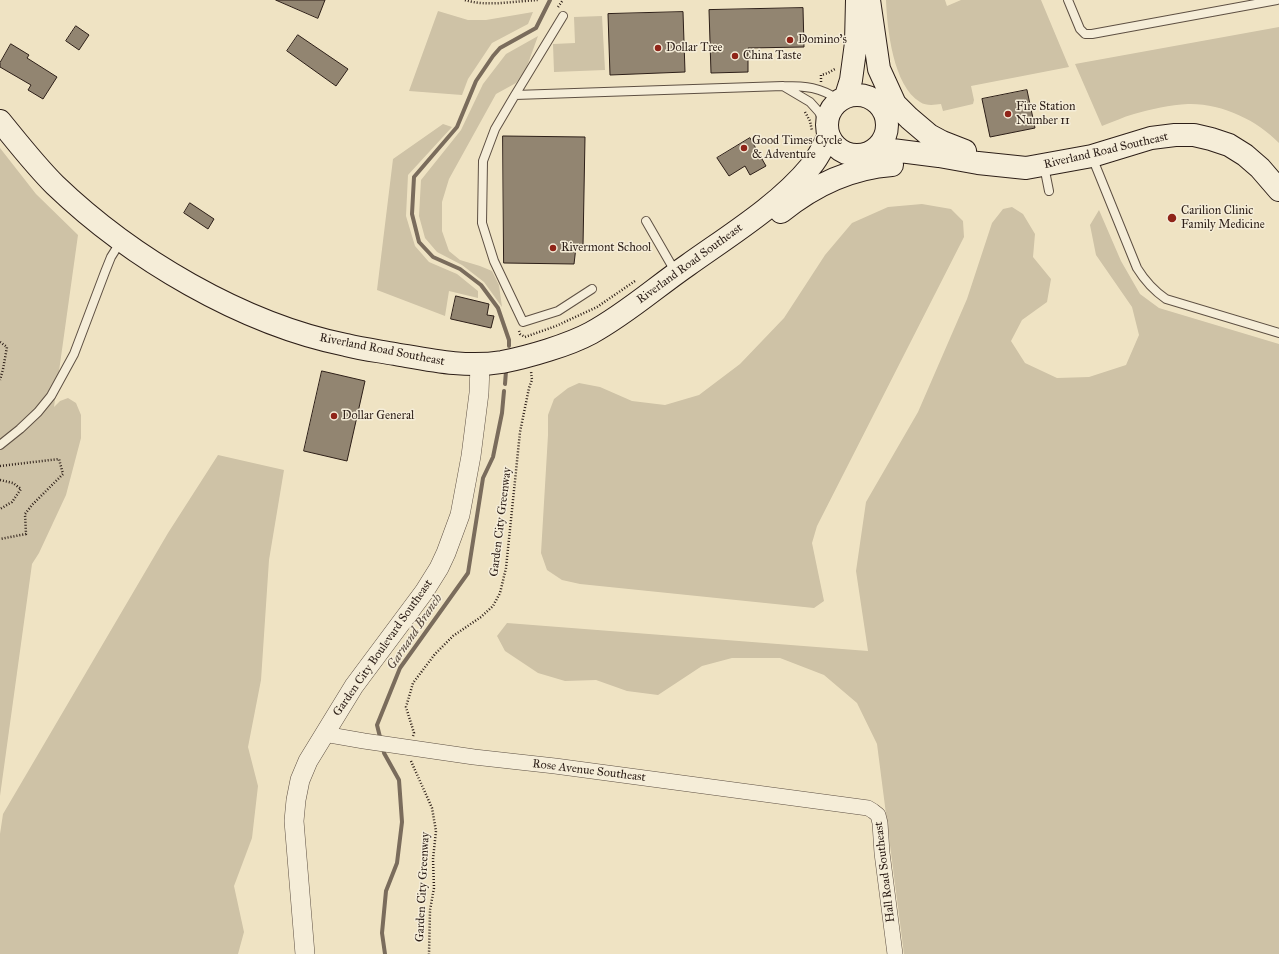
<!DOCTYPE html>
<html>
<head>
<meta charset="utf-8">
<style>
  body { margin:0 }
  canvas { display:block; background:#efe3c3 }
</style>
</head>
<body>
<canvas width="1279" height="954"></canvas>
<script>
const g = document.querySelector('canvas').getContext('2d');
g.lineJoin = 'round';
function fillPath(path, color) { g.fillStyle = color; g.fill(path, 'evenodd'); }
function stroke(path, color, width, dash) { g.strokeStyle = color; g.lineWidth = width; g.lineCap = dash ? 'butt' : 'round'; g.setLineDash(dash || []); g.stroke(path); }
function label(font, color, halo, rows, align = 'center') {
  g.font = font + ' "IM FELL Great Primer",serif'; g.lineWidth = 3; g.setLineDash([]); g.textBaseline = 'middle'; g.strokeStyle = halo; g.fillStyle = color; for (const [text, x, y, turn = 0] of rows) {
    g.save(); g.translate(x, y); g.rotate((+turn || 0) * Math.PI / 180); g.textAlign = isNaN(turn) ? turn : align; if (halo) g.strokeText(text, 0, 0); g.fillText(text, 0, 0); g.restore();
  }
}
const green = new Path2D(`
  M886,0H945L947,6L961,0H1041L1069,67L971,86L974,100L973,104L943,111L941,104C934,105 926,106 920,102C893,86 887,28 886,0Z
  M438,11L468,20H486L533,12L528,24L492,43L468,79L462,95L409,91Z
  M602,16L605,70L554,72L553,44L575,43L574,17Z
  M1279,27V143C1257,120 1221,103 1188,104C1170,105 1151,109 1134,114C1123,117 1113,122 1102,126L1075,64Z
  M538,36L526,69L516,83L496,94L449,179L442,202V231L449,251L460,260L480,266L492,271L499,285L502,307L484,282L462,265L437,252L425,238L419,216L421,180L461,130L483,84L506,54Z
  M443,124L452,127L408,175L406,216L415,246L429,262L457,274L478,291V298L449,291L445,316L377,290L393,159Z
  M0,148L36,194L78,235L54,407L60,401L68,398L76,403L81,415V438L66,495L39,553L32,564L0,796Z
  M922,204L951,209L963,221L964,237L817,526L812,543L824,601L814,608L580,584L562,580L547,570L541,553L548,435V415L554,399L568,388L579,383L600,387L632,401L665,405L699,395L740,364L784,318L825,255L852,223L888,207Z
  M1012,207L1023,214L1035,234L1033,257L1051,279L1047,302L1022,320L1011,341L1025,363L1057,378L1089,377L1126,365L1139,335L1132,307L1096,255L1090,225L1099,210L1121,261L1140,294L1159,308L1279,344V954H904L877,744L857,703L824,675L780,658H732L702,666L658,695L627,691L596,680L565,681L538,673L505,651L497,636L507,623L868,651L856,571L866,502L918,412L967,299L992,223L1003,209Z
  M218,455L284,470L269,560L261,680L248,747L258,786L252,838L234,886L244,932L238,954H0V834L3,814L168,533Z`);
const stream = new Path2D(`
  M509,346V340L498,308L481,285L460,269L433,257L419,242L412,214L414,177L457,127L476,81L493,56L500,48L536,28L550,0
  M505,384L506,371
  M381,741L377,725L400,668L468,573L483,478L493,457L502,413L504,391
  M383,747L384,753L399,780L402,822L397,863L386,891L382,933L385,954`);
const building = new Path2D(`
  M276,0H325L318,18Z
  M803,8L804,47L748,48V72L711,73L709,10Z
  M683,12L685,72L610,75L608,14Z
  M76,26L89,35L79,50L66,41Z
  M298,35L348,69L336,86L287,51Z
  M11,44L29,55L27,58L57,77L43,99L28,90L31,85L0,67V63Z
  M1027,90L1035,128L990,137L982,99Z
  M503,136L585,137L583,246L576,247L574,264L504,263Z
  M750,138L766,166L750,175L745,166L729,176L717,158Z
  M190,203L214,219L208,229L184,213Z
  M456,296L489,304L487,315L494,316L491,328L451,319Z
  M322,371L365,381L347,461L304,451Z`);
const path = new Path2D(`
  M465,0C486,7 516,1 538,0
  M558,7L563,0
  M821,82V75L828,73L835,69
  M805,112L810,121L812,131
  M519,331L520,334L525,337L556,326L597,307L635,281
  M0,342L7,347L3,369L0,380
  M0,466L59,459L63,474L32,505L25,514L26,534L0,539
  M0,480L13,483L21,489L12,502L0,509
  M413,736L414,733L406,707L413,683L435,654L453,636L481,617L493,606L500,593L506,568L520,432L529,388L532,380L531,371
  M411,761L432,808L436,831L433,859L434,888L430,910L429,954`);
const service = new Path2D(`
  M1068,0L1080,29L1085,34H1092L1277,0
  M515,95L563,16
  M827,129L819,112L810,102L783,86C806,86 820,87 839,100
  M1092,157L1137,268C1145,281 1153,290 1166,299L1279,333
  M1044,166L1049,191
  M646,221L676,273
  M592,289L558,311L523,322L494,261L482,223L483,161L495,129L515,95L783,86
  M0,445L20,429L38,412L51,396L74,354L105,272L111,257L121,241`);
const minor = new Path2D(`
  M324,734L364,741L474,757L555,766L868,808L873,811L878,815L880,823L882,853L895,954`);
const tertiary = new Path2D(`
  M305,954L294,821L296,800L300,780L308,761L354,686L424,592L439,568L446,553L460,515L471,456L479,393L480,365`);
const secondary = new Path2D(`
  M869,0L879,69L895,104L909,118L929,135L942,142L965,151
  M827 125a30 30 0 1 1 60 0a30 30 0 1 1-60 0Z
  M846,96L851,80L856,43L857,0
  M0,121C18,143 35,165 55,185C131,258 242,324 346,345C362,349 378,351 395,354C430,360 466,368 502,362C528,357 569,345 591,333C626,314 656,287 688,265C730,235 779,205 811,166C819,157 823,146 829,136
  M866,154L892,150L939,156L978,163L1026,168L1092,156L1151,138L1175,135H1194L1211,139L1229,145L1245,155L1260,168L1279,190
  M781,212C813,186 850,168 892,165`);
const markers = [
  [790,40,4,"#8f2418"],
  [658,48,4,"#8f2418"],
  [735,56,4,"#8f2418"],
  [1008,114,4,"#8f2418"],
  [744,148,4,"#8f2418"],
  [1172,218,5,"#8f2418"],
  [553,248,4,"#8f2418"],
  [334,416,4,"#8f2418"]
];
const poiNames = [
  ["Domino's",798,40],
  ["Dollar Tree",666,48],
  ["China Taste",743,56],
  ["Fire Station",1016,107],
  ["Number 11",1016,121],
  ["Good Times Cycle",752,141],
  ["& Adventure",752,155],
  ["Carilion Clinic",1181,211],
  ["Family Medicine",1181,225],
  ["Rivermont School",561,248],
  ["Dollar General",342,416]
];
const streetNames = [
  ["Riverland Road Southeast",1106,151,-13],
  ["Riverland Road Southeast",690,264,-36],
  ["Riverland Road Southeast",382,350,11],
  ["Garden City Greenway",501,522,-83],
  ["Garden City Boulevard Southeast",383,648,-55],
  ["Rose Avenue Southeast",589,771,7],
  ["Hall Road Southeast",885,872,-97],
  ["Garden City Greenway",423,887,-87]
];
const waterNames = [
  ["Garnand Branch",415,632,-56]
];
fillPath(green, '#cec2a6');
stroke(stream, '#7a6c5c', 4);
fillPath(building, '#928571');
stroke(building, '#2d1f18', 1);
stroke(service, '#5e5043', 10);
stroke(minor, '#5e5043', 16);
stroke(tertiary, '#5e5043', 20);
stroke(secondary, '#2d1f18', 24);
stroke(path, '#2d1f18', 2.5, [1, 2]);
stroke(service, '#f5edd8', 8);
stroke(minor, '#f5edd8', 15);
stroke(tertiary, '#f5edd8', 19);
stroke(secondary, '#f5edd8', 22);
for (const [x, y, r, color] of markers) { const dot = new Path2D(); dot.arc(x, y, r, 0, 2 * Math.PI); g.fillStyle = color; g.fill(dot); stroke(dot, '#f5edd8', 1.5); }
label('12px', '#2d1f18', '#f5edd8', poiNames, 'left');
label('12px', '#2d1f18', '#f5edd8', streetNames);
label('italic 13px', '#5a4c40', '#f5edd8', waterNames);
</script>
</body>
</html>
